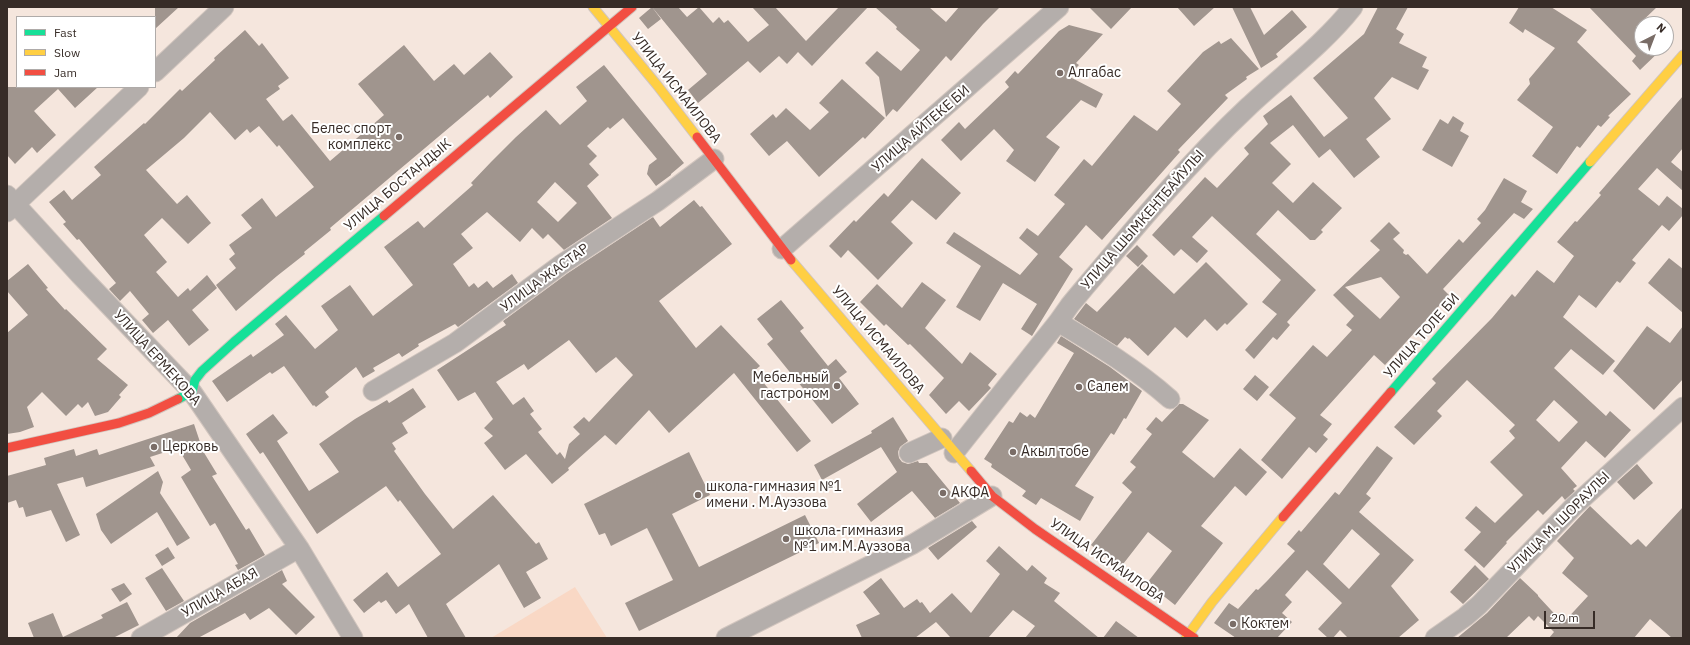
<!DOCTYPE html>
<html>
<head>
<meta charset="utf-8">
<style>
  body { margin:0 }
  #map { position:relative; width:1690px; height:645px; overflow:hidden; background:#f5e6dd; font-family:"IBM Plex Sans",sans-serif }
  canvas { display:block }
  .frame { position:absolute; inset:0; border:8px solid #372c27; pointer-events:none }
  .legend { position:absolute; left:16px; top:16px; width:140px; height:72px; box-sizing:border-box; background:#fff; border:1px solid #afaba9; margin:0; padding:5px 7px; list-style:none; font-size:12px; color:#372c27 }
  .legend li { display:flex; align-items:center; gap:8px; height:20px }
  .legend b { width:20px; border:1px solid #afaba9 }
  .north { position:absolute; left:1634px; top:16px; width:40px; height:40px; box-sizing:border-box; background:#fff; border:1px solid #afaba9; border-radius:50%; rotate:42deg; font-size:11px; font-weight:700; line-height:16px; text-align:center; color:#372c27 }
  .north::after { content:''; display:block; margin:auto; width:14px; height:18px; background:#7a6d67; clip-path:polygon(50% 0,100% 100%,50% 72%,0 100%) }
  .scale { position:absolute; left:1544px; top:611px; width:51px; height:18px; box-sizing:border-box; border:2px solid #372c27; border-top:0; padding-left:5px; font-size:12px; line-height:14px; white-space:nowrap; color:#372c27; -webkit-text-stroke:3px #fff; paint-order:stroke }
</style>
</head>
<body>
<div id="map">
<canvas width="1690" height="645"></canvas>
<div class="frame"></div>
<ul class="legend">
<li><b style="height:5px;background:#16e098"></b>Fast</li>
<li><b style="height:5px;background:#ffcf43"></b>Slow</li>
<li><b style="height:5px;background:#f24e42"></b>Jam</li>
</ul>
<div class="north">N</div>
<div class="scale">20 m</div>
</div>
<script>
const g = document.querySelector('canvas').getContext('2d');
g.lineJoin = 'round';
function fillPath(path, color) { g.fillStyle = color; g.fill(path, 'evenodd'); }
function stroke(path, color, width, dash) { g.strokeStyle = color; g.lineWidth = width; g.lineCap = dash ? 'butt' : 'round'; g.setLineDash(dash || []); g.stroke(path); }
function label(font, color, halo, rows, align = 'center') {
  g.font = font + ' "IBM Plex Sans",sans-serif'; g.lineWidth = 4; g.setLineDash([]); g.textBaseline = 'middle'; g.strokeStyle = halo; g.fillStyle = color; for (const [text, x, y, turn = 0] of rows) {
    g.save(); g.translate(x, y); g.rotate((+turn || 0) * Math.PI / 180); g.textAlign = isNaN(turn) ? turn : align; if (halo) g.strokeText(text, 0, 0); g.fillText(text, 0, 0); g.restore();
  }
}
const green = new Path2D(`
  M575,587L607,638H491Z`);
const building = new Path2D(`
  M155,7H179L155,29Z
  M652,7L661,19L648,29L639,18Z
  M652,7H678L687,17L699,7L713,23L719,17L724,23L728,20L748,42L769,25L752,7H775L806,41L839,7H868L812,66L798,52L787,64L779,56L760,73L748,61L698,103L688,90L707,74Z
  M875,7H929L946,22L959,7H1000L983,24L951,61L946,56L897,112L893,109L886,117L879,77L865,63L877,51L901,71L920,50L896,29L897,27L894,24Z
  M1089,7H1132L1111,29Z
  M1177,7H1215L1194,26Z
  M1232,7H1250L1264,35L1292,10L1307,27L1276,54L1278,57L1261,68Z
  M1378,7H1408L1396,29L1404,34L1399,43L1427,57L1422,67L1429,70L1418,90L1392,77L1374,98L1391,119L1366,139L1380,157L1354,178L1330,149L1319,158L1293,125L1270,143L1291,164L1272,183L1293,203L1313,182L1342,208L1321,230L1323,232L1315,240H1310L1278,210L1256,234L1316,290L1287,322L1290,325L1277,340L1273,337L1254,359L1245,350L1277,314L1262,302L1281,280L1212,216L1192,237L1208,251L1197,263L1181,249L1174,256L1152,235L1205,177L1217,188L1249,154L1244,148L1268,124L1263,116L1291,95L1324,137L1348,118L1313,78L1364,34Z
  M1519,7H1551L1587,30L1577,42L1631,94L1608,116L1610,117L1601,127L1598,125L1580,148L1577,146L1557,174L1532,156L1553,127L1517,100L1530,84L1529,79L1555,48L1525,29L1523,33L1509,23Z
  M1589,7H1657L1636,27L1642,33V48H1663L1640,70L1632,61L1636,56Z
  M1069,25L1103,34L1076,63L1079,65L1068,76L1103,94L1096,108L1081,100L1046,137L1060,147L1035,182L1006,161L1014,150L994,129L961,161L941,140L959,122L965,129L1009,87L1005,82L1015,71L1018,74L1059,31Z
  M245,30L259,46L262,43L289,78L278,86L280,89L266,99L283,121L292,114L330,161L384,115L358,84L404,45L434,81L454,64L464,75L490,52L513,77L490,98L488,95L330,228L331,230L304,252L305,254L277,276L236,311L216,285L236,268L229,259L235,254L229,245L252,228L241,215L262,198L276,217L314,187L279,145L277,147L259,126L250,133L247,129L235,140L210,112L184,138L146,170L177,204L187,195L211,223L188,244L162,218L144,235L167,262L156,272L178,297L188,288L190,291L207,275L217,288L192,310L209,330L189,346L168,320L153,333L142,320L149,314L130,291L120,301L109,289L116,283L79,239L77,240L63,224L66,222L49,202L64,190L72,200L101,175L94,167L144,123L145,124L180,89L182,91L215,60L214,58Z
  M1231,38L1259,69L1246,77L1247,79L1225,95L1228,98L1178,150L1180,152L1102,240L1086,225L1059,257L1073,269L1032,336L1021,329L1037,304L1003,283L980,321L956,307L981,266L946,243L954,232L1020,275L1038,254L1019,238L1027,228L1038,236L1065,204L1054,195L1084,159L1092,166L1134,115L1157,131L1181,104L1167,91L1203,52L1219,41L1221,44Z
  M604,65L684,163L671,174V175L656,186L647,174L649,165L657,159L623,118L610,129L608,127L587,146L597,156L589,164L599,175L587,186L612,218L564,250L548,234L543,239L532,228L520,242L487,212L461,234L473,248L453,264L469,287L474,283L478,288L487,281L493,288L512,274L518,283L458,327L455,324L418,344L419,346L402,357L399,353L373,368L375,371L363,378L356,367L325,392L329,397L316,407L314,405L313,406L284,366L272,374L270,372L227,402L212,381L251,354L253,357L284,335L275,324L286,315L315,349L338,330L321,306L350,285L373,316L413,285L384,247L418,221L424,228L473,185L471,183L491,162L516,137L546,110L560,125L587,101L576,87ZM555,182L577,203L558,222L537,202Z
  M842,79L885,118L865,139L863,137L819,177L787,141L769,156L750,134L773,114L776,118L786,108L810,130L829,112L819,103Z
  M7,87H98L75,108L58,89L34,111L56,135L37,153L32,147L15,164L7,155Z
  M1683,96V148L1671,162L1683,172V191L1657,168L1638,189L1659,206L1667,196L1683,209V215L1669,231L1662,225L1632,260L1636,263L1620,283L1617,281L1596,308L1579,295L1563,317L1615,361L1603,375L1571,349L1554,368L1606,416L1610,411L1631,430L1605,458L1586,441L1561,468L1577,486L1573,489L1575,491L1565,500L1562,496L1543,515L1538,510L1506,542L1507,543L1484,568L1464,550L1481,532L1465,518L1476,506L1495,523L1523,495L1490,462L1515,438L1509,431L1515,425L1467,380L1437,411L1442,416L1414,445L1394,427L1436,383L1432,379L1492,318L1512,294L1515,297L1537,270L1554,283L1574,256L1557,242L1575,221L1577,222L1601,195L1599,193ZM1554,400L1578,422L1559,442L1536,420Z
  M1453,116L1464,123L1460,131L1469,136L1452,167L1422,150L1440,119L1448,124Z
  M922,158L961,193L936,220L912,200L891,222L913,243L878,280L848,250L841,258L829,246L854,220L856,222L884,193L888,197Z
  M1504,178L1527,191L1521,202L1533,209L1524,219L1514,213L1443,289L1449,295L1385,365L1374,355L1320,415L1332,424L1323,435L1328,439L1316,453L1309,447L1282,479L1261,460L1296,418L1269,395L1313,345L1327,357L1352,330L1346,325L1354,316L1333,295L1380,250L1370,241L1389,222L1400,233L1393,239L1404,250L1403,253L1406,255L1408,254L1427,274L1459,239L1463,243L1481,223L1477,219L1485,210ZM1381,277L1400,297L1380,319L1345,287Z
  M694,200L700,207L702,206L732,244L659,301L696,348L721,325L760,366L754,371L811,441L797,452L734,373L669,433L649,410L616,445L605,435L568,468L569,470L552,484L526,454L505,470L484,443L493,436L484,428L493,419L475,392L458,401L437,370L506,325L503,321L568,273L653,217L660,227ZM569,340L596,373L616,357L633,375L589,422L584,417L573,427L580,434L569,444L565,459L560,452L557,455L538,432L542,429L530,414L534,411L524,397L513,405L496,382L524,364L528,370Z
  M1137,245L1148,256L1138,267L1126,256Z
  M1669,258L1683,269V313L1648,283Z
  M1206,262L1248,304L1227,325L1225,323L1217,331L1205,319L1187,338L1175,327L1148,356L1129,338L1128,339L1125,337L1117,346L1074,319L1086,303L1097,312L1142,264L1174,294Z
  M28,264L48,288L46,289L65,310L66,309L107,349L97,359L128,385L119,395L121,397L108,412L95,416L88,402L82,408L78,404L66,416L42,392L27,407L34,427L20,432L7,434V333L28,315L7,291V281Z
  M922,282L946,300L925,328L962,364L970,352L997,374L988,385L991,388L969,411L959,401L946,414L929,395L944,378L910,344L908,345L886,324L884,326L860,302L877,284L902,308Z
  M781,300L804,328L800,331L828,366L836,359L847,372L839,378L859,404L832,424L767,344L773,339L757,319Z
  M1647,326L1670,343L1683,326V379L1654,410L1613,371Z
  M1061,336L1110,367L1142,391L1126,419L1124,418L1114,435L1111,433L1075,486L1094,497L1080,521L1041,498L1036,505L1022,496L1026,491L991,467L992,464L984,459L1009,421L1013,423L1020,412L1027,417L1030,414L1035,418L1074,353L1057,343Z
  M1255,375L1269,387L1257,401L1243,389Z
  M413,388L426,407L402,423L408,433L392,443L396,449L394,451L425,494L453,529L493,495L536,544L539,542L548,559L526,572L541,598L524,608L499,564L446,604L466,638H428L409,604L396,614L386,600L381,603L379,601L364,613L353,600L387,572L398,587L441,554L400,500L398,502L386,486L317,534L263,452L260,454L246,434L273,414L288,433L277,441L309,491L339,472L319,444L355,419L387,400L389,403Z
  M1179,404H1183L1209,420L1182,452L1214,478L1240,448L1267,472L1246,496L1235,486L1201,526L1223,543L1175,605L1147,583L1172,551L1148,532L1120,568L1091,545L1132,492L1122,483L1136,467L1130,462L1152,434L1146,429L1156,417L1162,422Z
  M893,417L908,441L900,447L898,452L899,458L902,462L908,464L918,461L919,463H927L960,503L935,518L912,491L871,522L857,504L897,472L881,447L822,480L814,465L872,433L871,431Z
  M194,424L203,451L217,474L212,476L246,530L249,528L265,555L238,570L235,565L238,564L215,523L210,526L181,477L191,470L178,448L150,457L155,466L86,487L83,477L57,484L80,535L66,542L51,510L26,517L23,507L19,508L16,500L7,503V476L46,465L44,458L74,449L76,456L97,449L99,455Z
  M1377,446L1393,458L1366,494L1371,498L1359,512L1414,560L1391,586L1419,620L1398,638H1348L1340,630L1333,638H1328L1318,629L1342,603L1307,570L1285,595L1292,602L1282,613L1292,622L1277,638H1236L1214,623L1229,603L1238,609L1256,589L1258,590L1268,580L1295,551L1287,544L1299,530L1301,532L1335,492L1339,495ZM1352,529L1380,554L1349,589L1323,564Z
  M689,452L710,495L672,514L699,567L805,515L819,543L639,631L625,603L673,580L647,528L611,546L605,533L599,535L584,504Z
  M1637,464L1653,483L1634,500L1617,482Z
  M158,471L163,482L160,493L190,538L177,546L157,512L111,544L101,530L96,514Z
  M1590,506L1631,545L1638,539L1646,547L1683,507V638H1672L1650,619L1634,638H1549L1554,632L1538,616L1534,621L1529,616L1506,638H1457L1487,613L1520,578L1538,595V596L1563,623L1588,596L1562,573L1574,558L1557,541Z
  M972,521L977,527L938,560L928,548Z
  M999,546L1027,571L1032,565L1047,578L1044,583L1060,593L1054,601L1099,638H1025L1035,626L1013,610L988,638H951L936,622L915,638H862L856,625L880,614L863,592L881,578L904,608L917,599L920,603L922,602L930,613L952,593L971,613L1000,574L986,561Z
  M168,547L175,558L162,566L155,555Z
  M1475,565L1489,579L1463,604L1450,592Z
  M162,568L184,601L166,611L145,578Z
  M282,570L287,581L282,584L315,617L296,635L269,608L250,620L245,613L198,638H176L190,623Z
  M124,583L132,594L120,602L111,589Z
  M127,602L139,625L113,638H34L28,623L53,613L63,637L103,618L101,615Z
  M1116,621L1139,638H1103Z`);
const street = new Path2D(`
  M155,72L224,7
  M7,195L80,275L192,392L299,548L353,638
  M7,212L139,87
  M782,249L1059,7
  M1058,322C1097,345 1136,369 1170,399
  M373,391L455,343L562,264L658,201L714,159
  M909,453L942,438
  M954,453L1058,322L1070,305C1127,237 1183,168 1248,107C1283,74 1323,45 1353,7
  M141,638L299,548
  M726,638L913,544L992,496
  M1435,638L1465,617L1479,605L1574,506L1683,407`);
const fast = new Path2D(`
  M1391,392L1590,162
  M178,399L192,392L195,380L202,371L234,342L384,216`);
const slow = new Path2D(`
  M593,7L657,85L697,137
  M1590,162L1683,55
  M791,260L971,471
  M1186,638L1212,602L1283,517`);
const jam = new Path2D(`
  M697,137L791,260
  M384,216L632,7
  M7,448L119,423L149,413L178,399
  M971,471L992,496L1035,529L1194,638
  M1283,517L1391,392`);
const markers = [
  [1060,73,4,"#7a6d67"],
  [399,137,4,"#7a6d67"],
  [837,386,4,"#7a6d67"],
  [1079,387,4,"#7a6d67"],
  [154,447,4,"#7a6d67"],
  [1013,452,4,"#7a6d67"],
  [943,493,4,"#7a6d67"],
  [698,495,4,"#7a6d67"],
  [786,539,4,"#7a6d67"],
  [1233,624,4,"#7a6d67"]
];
const poiNames = [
  ["Алгабас",1068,73],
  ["Белес спорт",391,129,"right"],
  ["комплекс",391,145,"right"],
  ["Мебельный",829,378,"right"],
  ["гастроном",829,394,"right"],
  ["Салем",1087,387],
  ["Церковь",162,447],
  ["Акыл тобе",1021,452],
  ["школа-гимназия №1",706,487],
  ["имени . М.Ауэзова",706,503],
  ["АКФА",951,493],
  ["школа-гимназия",794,531],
  ["№1 им.М.Ауэзова",794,547],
  ["Коктем",1241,624]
];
const streetNames = [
  ["УЛИЦА ИСМАИЛОВА",676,88,52],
  ["УЛИЦА АЙТЕКЕ БИ",921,129,-41],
  ["УЛИЦА БОСТАНДЫК",398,185,-40],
  ["УЛИЦА ШЫМКЕНТБАЙУЛЫ",1143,220,-49],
  ["УЛИЦА ЖАСТАР",545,278,-36],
  ["УЛИЦА ТОЛЕ БИ",1422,336,-49],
  ["УЛИЦА ИСМАИЛОВА",878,340,50],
  ["УЛИЦА ЕРМЕКОВА",157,358,48],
  ["УЛИЦА М. ШОРАУЛЫ",1559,523,-45],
  ["УЛИЦА ИСМАИЛОВА",1107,561,35],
  ["УЛИЦА АБАЯ",220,593,-30]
];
fillPath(green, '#f9d8c5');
fillPath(building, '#a0958e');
stroke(street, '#d1c5be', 21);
stroke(fast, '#d1c5be', 11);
stroke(slow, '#d1c5be', 11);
stroke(jam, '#d1c5be', 11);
stroke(street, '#b4aeab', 19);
stroke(fast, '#16e098', 9);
stroke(slow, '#ffcf43', 9);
stroke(jam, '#f24e42', 9);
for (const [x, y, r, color] of markers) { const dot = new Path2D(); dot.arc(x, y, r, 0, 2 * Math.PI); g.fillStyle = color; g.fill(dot); stroke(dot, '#fff', 1.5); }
label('14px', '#372c27', '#fff', poiNames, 'left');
label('14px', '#372c27', '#fff', streetNames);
</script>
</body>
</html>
